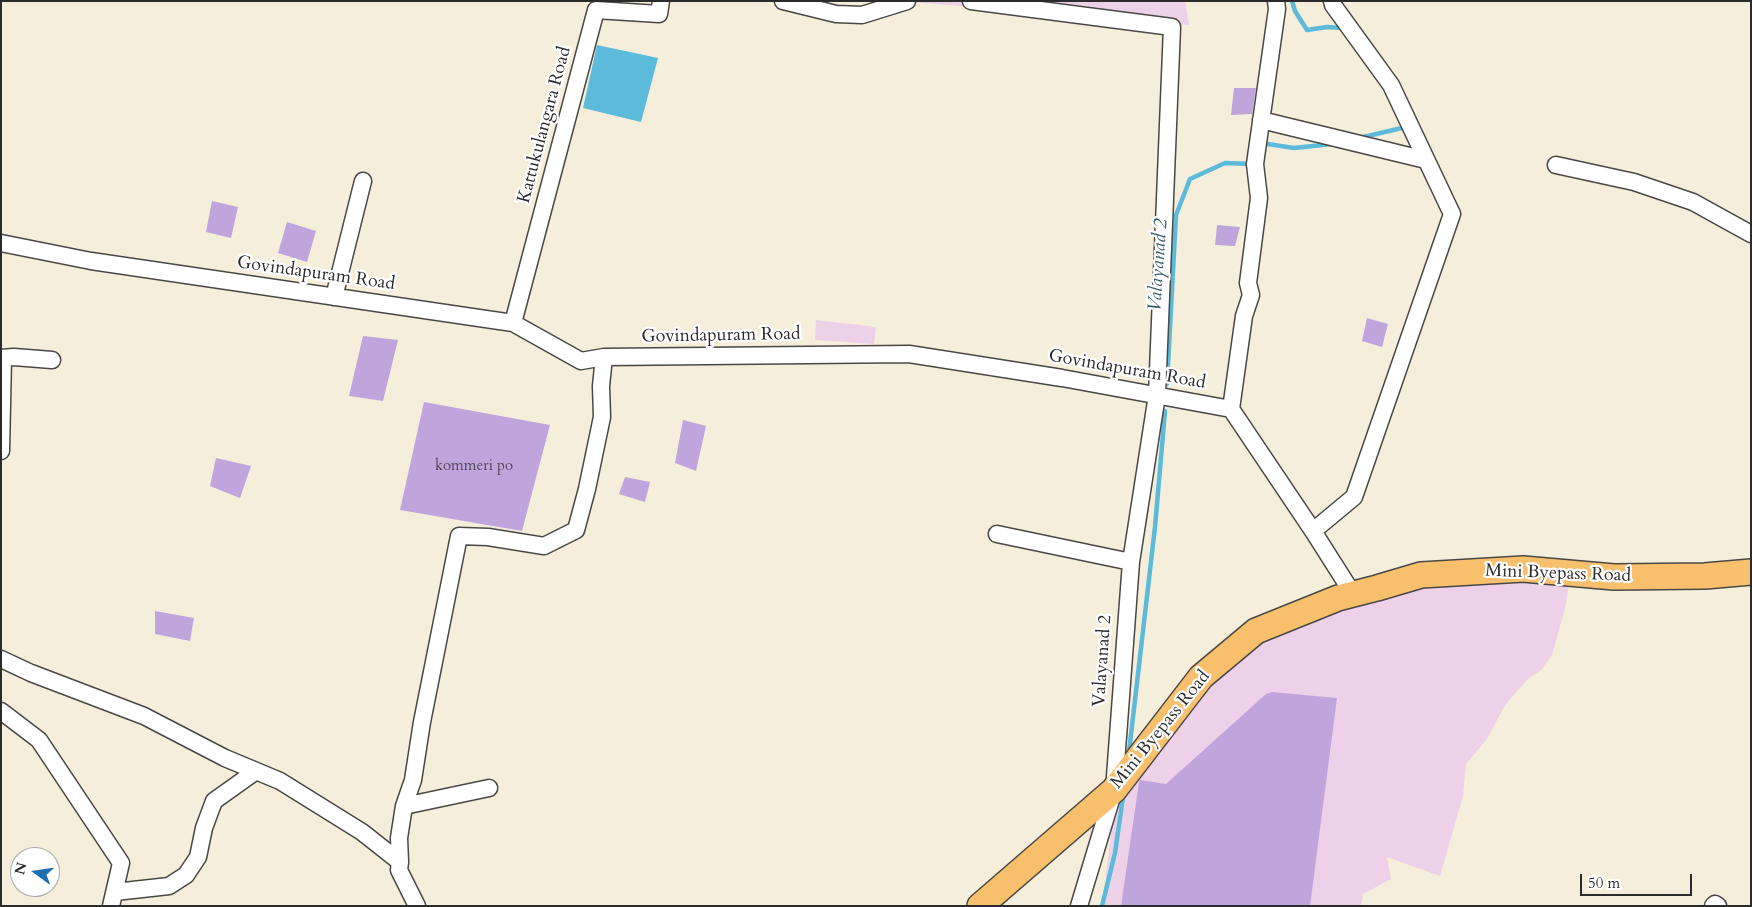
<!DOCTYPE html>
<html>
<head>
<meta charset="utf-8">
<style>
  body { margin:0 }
  #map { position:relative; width:1752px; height:907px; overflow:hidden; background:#f5eedb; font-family:Cardo,serif }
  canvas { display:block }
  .frame { position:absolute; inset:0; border:2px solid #2b2b2b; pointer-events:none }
  .north { position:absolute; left:10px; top:847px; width:50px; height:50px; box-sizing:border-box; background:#fff; border:1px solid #aaa; border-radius:50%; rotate:284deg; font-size:14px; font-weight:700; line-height:20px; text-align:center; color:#2b2b2b }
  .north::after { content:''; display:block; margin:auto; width:18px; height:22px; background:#1f6fb2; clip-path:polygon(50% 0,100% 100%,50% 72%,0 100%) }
  .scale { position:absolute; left:1580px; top:874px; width:112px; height:22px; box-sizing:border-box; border:2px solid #2b2b2b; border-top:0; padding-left:6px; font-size:15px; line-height:18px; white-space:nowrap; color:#2b2b2b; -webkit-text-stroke:4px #fff; paint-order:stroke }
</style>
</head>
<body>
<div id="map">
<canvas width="1752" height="907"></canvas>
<div class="frame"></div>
<div class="north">N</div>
<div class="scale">50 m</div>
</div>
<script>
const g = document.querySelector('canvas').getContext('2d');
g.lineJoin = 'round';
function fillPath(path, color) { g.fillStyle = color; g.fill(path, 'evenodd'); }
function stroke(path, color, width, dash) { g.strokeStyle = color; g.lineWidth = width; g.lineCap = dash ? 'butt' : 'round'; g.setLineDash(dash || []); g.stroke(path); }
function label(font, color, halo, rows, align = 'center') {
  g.font = font + ' Cardo,serif'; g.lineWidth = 4.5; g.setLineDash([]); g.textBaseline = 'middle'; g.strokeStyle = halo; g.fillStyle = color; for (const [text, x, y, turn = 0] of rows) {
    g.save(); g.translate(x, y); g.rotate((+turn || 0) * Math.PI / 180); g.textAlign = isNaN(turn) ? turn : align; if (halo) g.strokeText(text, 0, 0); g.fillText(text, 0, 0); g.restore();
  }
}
const built = new Path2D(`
  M899,1H1185L1189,25L1104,18Z
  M816,320L876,327L874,344L815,340Z
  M1505,582L1569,584L1565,608L1552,655L1541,670L1528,679L1505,705L1487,739L1466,764L1463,796L1440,876L1387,857L1391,879L1363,894L1361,906H1102L1116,796L1187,709L1248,647L1341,604L1413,587Z`);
const water = new Path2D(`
  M597,45L658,58L641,122L583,108Z`);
const stream = new Path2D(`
  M1292,1L1295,11L1307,30L1327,27L1343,28
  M1359,138L1402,128
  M1261,143L1294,148L1332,144
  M1167,384L1176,215L1190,179L1225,163L1252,164
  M1129,752L1155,527L1165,411
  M1102,906L1115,853L1123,797`);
const building = new Path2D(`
  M1234,88H1256L1252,114L1231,115Z
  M212,201L238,207L231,238L206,232Z
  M287,222L316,231L307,262L278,253Z
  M1217,225L1240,227L1235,246L1215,245Z
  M1367,318L1388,324L1382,347L1362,341Z
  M363,336L398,340L383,401L349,396Z
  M424,402L550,425L522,531L400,510Z
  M683,420L706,426L696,471L675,463Z
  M216,458L251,466L240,498L210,486Z
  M625,477L650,482L645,502L619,494Z
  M155,611L194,618L190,641L155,634Z
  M1272,692L1337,698L1310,906H1121L1139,782L1140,780L1166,784L1266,694Z`);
const street = new Path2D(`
  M783,1L836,14L862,15L907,1
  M971,1L1172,27L1157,395L1131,562L1114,790L1079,906
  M1261,120L1426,160
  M1556,165L1634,182L1693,202L1751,234
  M1,243L91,261L513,323L581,361L604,357L909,354L1062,378L1231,409L1313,531L1353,594
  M334,297L363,181
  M513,323L596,10L659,14L661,1
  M1,358L14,357L52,360
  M1231,409L1244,316L1251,295L1248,283L1259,198L1255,164L1277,9L1276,1
  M1,451L3,358
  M1313,531L1354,497L1452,214L1391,85L1333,5L1332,1
  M997,534L1131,562
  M1,659L31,673L144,716L225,758L280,781L362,832L400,862
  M1,711L39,740L121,863L111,906
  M404,806L489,788
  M115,892L169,886L186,875L198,857L204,828L214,801L256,771
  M417,906L399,870L400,862L399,838L404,806L413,780L422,722L459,536L488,537L544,546L576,530L587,489L602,417L601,386L604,357
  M1713,906L1715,904L1718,906`);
const primary = new Path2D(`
  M980,906L1114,790L1201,677L1256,631L1338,598L1377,588L1421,575L1523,569L1614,577L1705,576L1751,572`);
const numberNames = [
  ["kommeri po",474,467]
];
const streetNames = [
  ["Kattukulangara Road",545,125,-75],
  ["Govindapuram Road",316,274,8],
  ["Govindapuram Road",721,336,-1],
  ["Govindapuram Road",1127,370,10],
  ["Mini Byepass Road",1558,574,2],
  ["Valayanad 2",1103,661,-86],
  ["Mini Byepass Road",1161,730,-51]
];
const waterNames = [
  ["Valayanad 2",1159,265,-86]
];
fillPath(built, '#edd1e9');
fillPath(water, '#5cbada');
stroke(stream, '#5cbada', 4.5);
fillPath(building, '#c0a5dd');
stroke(street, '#494845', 19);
stroke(primary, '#494845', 28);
stroke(street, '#fff', 16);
stroke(primary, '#f8bf6c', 25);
label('15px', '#504a58', null, numberNames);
label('18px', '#2b2b2b', '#fff', streetNames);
label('italic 19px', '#3c5d68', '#fff', waterNames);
</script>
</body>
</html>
